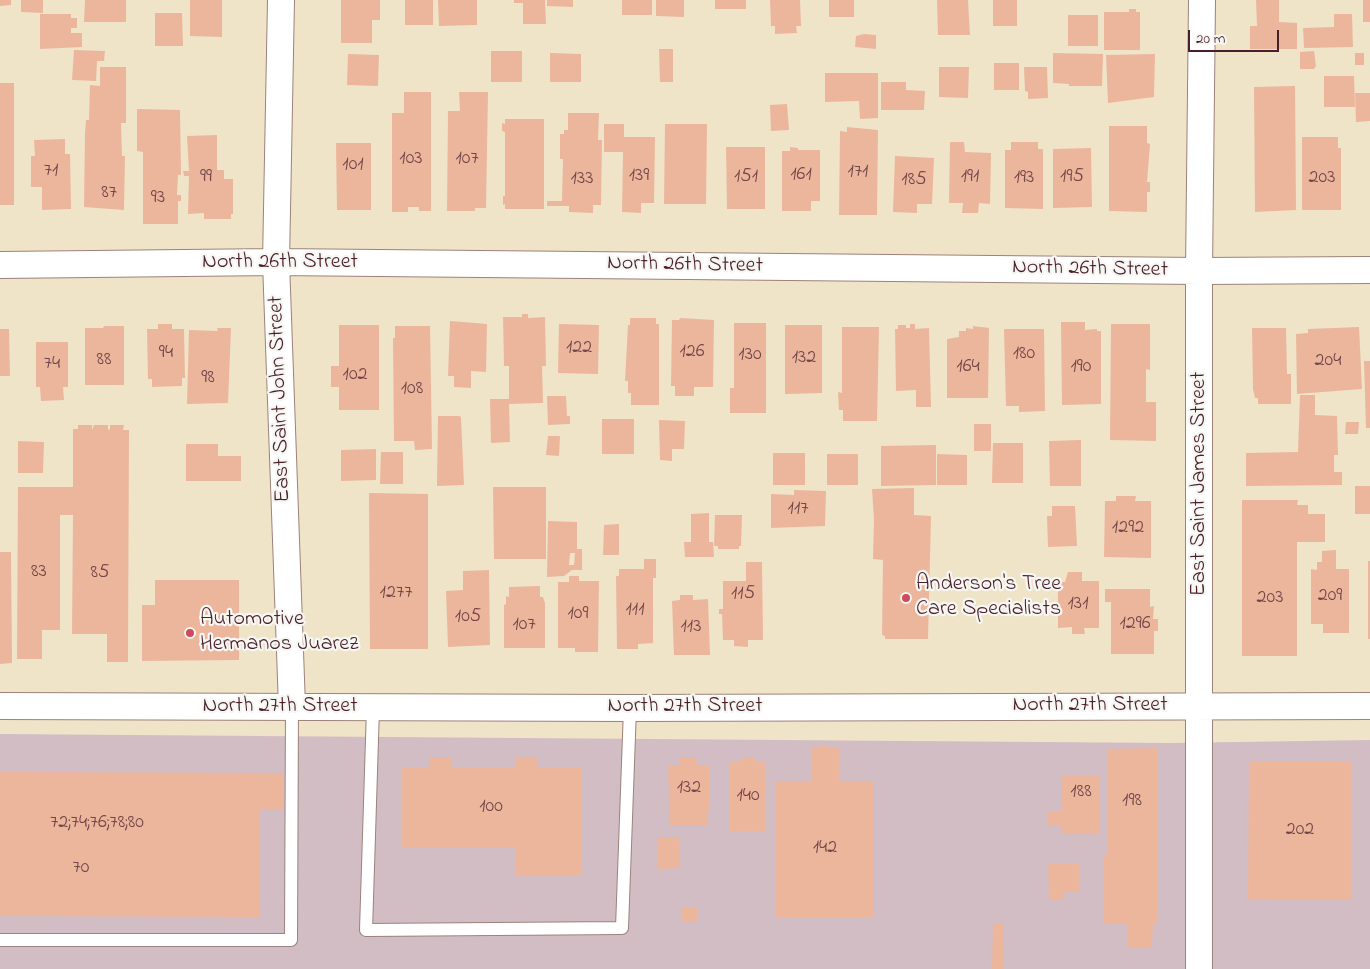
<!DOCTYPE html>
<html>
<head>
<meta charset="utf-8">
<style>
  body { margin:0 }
  #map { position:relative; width:1370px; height:969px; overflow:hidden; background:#efe4c8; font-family:"Indie Flower",sans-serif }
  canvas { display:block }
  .scale { position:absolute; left:1188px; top:30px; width:91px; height:22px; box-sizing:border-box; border:2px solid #4a1f2b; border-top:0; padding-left:6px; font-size:15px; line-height:18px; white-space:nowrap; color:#4a1f2b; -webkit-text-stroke:4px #f6f6f2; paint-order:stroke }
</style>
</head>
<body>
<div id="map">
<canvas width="1370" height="969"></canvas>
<div class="scale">20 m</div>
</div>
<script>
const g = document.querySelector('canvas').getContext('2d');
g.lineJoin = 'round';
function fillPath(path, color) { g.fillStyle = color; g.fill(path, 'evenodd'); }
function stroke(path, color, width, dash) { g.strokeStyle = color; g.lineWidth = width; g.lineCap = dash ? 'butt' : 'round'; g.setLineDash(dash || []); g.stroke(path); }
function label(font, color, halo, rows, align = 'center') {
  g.font = font + ' "Indie Flower",sans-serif'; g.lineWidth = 4.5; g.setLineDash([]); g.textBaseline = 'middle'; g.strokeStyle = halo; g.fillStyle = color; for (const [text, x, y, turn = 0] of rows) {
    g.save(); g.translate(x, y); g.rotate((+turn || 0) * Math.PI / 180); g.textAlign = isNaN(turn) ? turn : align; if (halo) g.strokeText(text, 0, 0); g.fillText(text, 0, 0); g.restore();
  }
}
const industrial = new Path2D(`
  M0,734L1171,743L1370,740V969H0Z`);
const building = new Path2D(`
  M0,0H11V5L0,6Z
  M21,0H43V13L21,12Z
  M85,0H126V22H84Z
  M190,0H222V37L190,36Z
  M341,0H380V20H372V43H341Z
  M405,0H433V25H405Z
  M438,0H477V25L439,26Z
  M514,0H545L546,24H523V3H514Z
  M547,0H573V7L547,6Z
  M622,0H652V15H622Z
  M656,0H684V17L656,16Z
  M715,0H746V9H715Z
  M770,0H800L801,26H796L797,33L775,34V26H771Z
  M829,0H854V17H829Z
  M937,0H968L970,35H938Z
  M993,0H1017V26H993Z
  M1256,0H1279V22L1297,23V49H1250V26H1257Z
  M1363,0H1370V22H1363Z
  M1129,9H1136V12H1140V50H1104V12H1129Z
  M155,13H182L183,46H155Z
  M40,14H71V18H77V28H71V33H82V47L40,49Z
  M1334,14H1352L1353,47L1304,48L1303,28L1334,27Z
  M1068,15H1098V46H1068Z
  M864,34L876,35V49L855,47L856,36Z
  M659,49H673V82H660Z
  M74,50L105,51L104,61H97L96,81L72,80Z
  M491,51H522V82H491Z
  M1314,51L1316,66L1314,69H1300V52Z
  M550,53L581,54V82H550Z
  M1053,53L1103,54L1102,86H1069V84L1053,83Z
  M1355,53H1364V65H1355Z
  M348,54L379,55L378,86L347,85Z
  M1155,54L1154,97L1108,103L1106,55Z
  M994,63H1019V90H994Z
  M100,67H126V123H121L122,156H125L124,210L84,207L85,133L86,120H89L90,85L100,86Z
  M939,67H969L968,98L939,97Z
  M1024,67H1047L1048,98L1028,99V92L1025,91Z
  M825,73H878V118L860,119L859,101L825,102Z
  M1324,76H1354L1355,107H1324Z
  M881,82H906V90L925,91L924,110H881Z
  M0,83H14V205H0Z
  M1295,86L1296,210L1255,212L1254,87Z
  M404,92H431V211H419V207H408V212H392V113H404Z
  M459,92H488L486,208H475V211H447L448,111H460Z
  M1355,93H1370V121L1356,122Z
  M787,104L789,130L771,131L770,105Z
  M137,109L180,110L181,175H178L177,195H181V201H178V224H143V152L137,151Z
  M568,113H599L598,140H602L601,205H593V213L569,212V206H547V201H562L563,159H560V134H564V130H568Z
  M505,119H544V209H505V204L503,205V196H505V132L502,131V123L505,124Z
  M604,124H624V137H655L654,203H641V213L622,212L623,152H604Z
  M665,124H707L706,204H664Z
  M1109,126H1147V143L1150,144L1147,182H1150V192H1147V212L1109,211Z
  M847,127L878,130L877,215H839L840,131L847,132Z
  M217,135V170H224V179H233V214H231V219H204V213L188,214L189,176H184L183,171H189L187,136Z
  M1302,137H1338V148H1341V210H1302Z
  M65,139V154H70L71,209L42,210V187H31V156H35L34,140Z
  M950,142H964L965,152L991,153L990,204L979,203L978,213H962L963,203H949Z
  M1011,142H1038V149H1043V209L1005,208V150H1011Z
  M336,143H371V210H337Z
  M726,147H765V209H727Z
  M790,147L798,148V150H820V201H811V211H782V151H790Z
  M1091,148L1092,207L1053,208V149Z
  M895,156L934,158L932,204H917V213L893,212Z
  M522,314H528V318L545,317L546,366H542L543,403L509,404L510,442L491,443L490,399H509V366H504L503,317H522Z
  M630,318H656V324H659V405H631V393H628V381H625L628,325H630Z
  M680,318L714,320L713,387H694V396H675V386H671L672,320H679Z
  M450,321L487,324L486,372L471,371V388L454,387V376H448Z
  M1061,322H1085V330L1097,329V331H1101V404L1062,405Z
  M734,323H766V413H730V388H734Z
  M158,324H172V329H184L185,378H182V386L152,387V379H148L147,329H158Z
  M559,324L599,325L598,374L558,373Z
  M910,324H915V329L929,328L931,407H916V390L896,391L895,329H898V325H906V328H910Z
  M1111,324H1150V370L1146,369V402H1156V441L1110,440Z
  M339,325H379V410H339V387H331V366H339Z
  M785,325H822V393L785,394Z
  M104,326H124V385H85V328H103Z
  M395,326H430L432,449L415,450L414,441H394L393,338H395Z
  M973,326L989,328L988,398H947V339L959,337V331H966V328L973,329Z
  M842,327H879L877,421H843V410H839L838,392L842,393Z
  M1359,327L1362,389L1297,394L1296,334L1308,333V329Z
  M217,328H231L228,403L187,404L189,330L218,331Z
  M1252,328H1286L1287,374H1291V404H1258V398H1255L1253,389Z
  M0,329H9L10,376H0Z
  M1004,329H1044L1045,411L1019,412V406H1006Z
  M36,342H68V387H63L64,400L41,401L40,387H36Z
  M1364,361H1370V428H1366Z
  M1300,395H1315V415L1337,416L1338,455H1334V472H1342V485L1246,486V453L1298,452Z
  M547,396H566L567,416H570V424L548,425Z
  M438,416H460L461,418L464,485L437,486Z
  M602,419H634V454H602Z
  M659,420L685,421L684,449H672V461L660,460Z
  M1346,422H1359L1358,434H1345Z
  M974,424H991V451H974Z
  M78,425H92V430L94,425H108V430L110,429V425H124L123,430H129L128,662H107V634H72L73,515H60V630H42V659H17L18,487H73V429H78Z
  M548,436H560L559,456L546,455Z
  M1081,440V486H1050L1049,441Z
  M18,441L44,442L43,473H18Z
  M993,443H1023V483H992Z
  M186,444H218V456H241V481H186Z
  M936,445V485L881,486V446Z
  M376,449V480L341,481V450Z
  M381,452H403V484H380Z
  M773,453H805V485H773Z
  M827,454H858V485H827Z
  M937,454L967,455V485H937Z
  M1355,486H1370V514H1355Z
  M493,487H546V559H494Z
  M914,488V515L931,516L928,639H885V636L882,635L883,560L873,559L874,519L872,489Z
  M794,490L826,491L825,526L771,528V494L794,495Z
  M369,493L428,494V649H370Z
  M1116,496H1136L1135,501H1151V558L1104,557L1105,501H1116Z
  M1242,500H1298L1297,505H1308V514H1325V542H1297V656H1242Z
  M1052,506H1075L1077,546L1048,547L1047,516H1052Z
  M709,513V542H713L714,557H685L684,542H691V514Z
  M715,515H742L741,546H739V549H718V546H714Z
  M548,521L577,522V549H582V570H572L564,576L547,577ZM570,553H575L574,565H569Z
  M619,524V555H603L604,525Z
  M1336,550V569H1349V633H1323V624H1311V569L1317,570V562H1322V551Z
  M0,552H11L12,663L0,664Z
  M644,559H656V578H653V643L638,644V649H617L616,576H619V569H644Z
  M1368,561H1370V639H1368Z
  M746,562H762L763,640H748V647L734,646V640H723L722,614H719V609H723V581H746Z
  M489,570L490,645L448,647L446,591L463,590V571Z
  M1068,572H1082V581H1099V628H1084L1085,634H1072V627L1058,628V582H1065Z
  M569,576H579V581H599L598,652H575V648H558V582H569Z
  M155,580H239V660L142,661V605H155Z
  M540,586V597H543L545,603V648H504V605L506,604V596L509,597V587Z
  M1105,589H1150V607L1154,606L1153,619H1158V631H1154V654H1111V602H1105Z
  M680,595H693V600L708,599L710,655H674L672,601L680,600Z
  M828,745V747H839V782L874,781V917H776V782H812V748Z
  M1157,748L1158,923H1153L1152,947L1127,948V923H1103V856H1107V749Z
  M515,757H538V767H581V875L515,876V848H402V768H430V758H452V767H516Z
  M680,757H696L697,766H709V812H707V826H670L668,766H680Z
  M742,758H755V762H766V831H730V762H742Z
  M1249,761H1351V900H1248Z
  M0,772L284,773V810H259V917L0,916Z
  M1062,775H1100V834H1061V826H1048V811H1062Z
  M658,837H679L680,868L658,869Z
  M1048,864H1079V892H1063V900H1049Z
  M682,907H697V922H682Z
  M993,923H1004L1003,969H992Z`);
const service = new Path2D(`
  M373,708L366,930L622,928L630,708
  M0,940H291L292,707`);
const minor = new Path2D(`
  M281,0L276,262L292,707
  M0,265L276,262L1199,271L1370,270
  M0,706L630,708L1370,706
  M1199,969V271L1202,0`);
const markers = [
  [906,598,5,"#d1495b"],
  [190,633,5,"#d1495b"]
];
const numberNames = [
  ["103",411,160],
  ["107",467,160],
  ["101",353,166],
  ["71",51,172],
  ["171",858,173],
  ["161",801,176],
  ["139",639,177],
  ["99",206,178],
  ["151",746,178],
  ["191",970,178],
  ["195",1072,178],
  ["193",1024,179],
  ["203",1322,179],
  ["133",582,180],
  ["185",914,181],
  ["87",109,194],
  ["93",158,199],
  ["122",579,349],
  ["126",692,353],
  ["94",166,354],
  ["180",1024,355],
  ["130",750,356],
  ["132",804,359],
  ["88",104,361],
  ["204",1328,362],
  ["74",52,365],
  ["164",968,368],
  ["190",1081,368],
  ["102",355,376],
  ["98",208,379],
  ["108",412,390],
  ["117",798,510],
  ["1292",1128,529],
  ["83",39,573],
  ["85",100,574],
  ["1277",396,594],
  ["115",743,595],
  ["209",1330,597],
  ["203",1270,599],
  ["131",1078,605],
  ["111",635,611],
  ["109",578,615],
  ["105",468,618],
  ["1296",1135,625],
  ["107",524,626],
  ["113",691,628],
  ["132",689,789],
  ["188",1081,793],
  ["140",748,797],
  ["198",1132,802],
  ["100",491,808],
  ["72;74;76;78;80",97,824],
  ["202",1300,831],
  ["142",825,849],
  ["70",81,869]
];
const streetNames = [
  ["North 26th Street",280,263],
  ["North 26th Street",685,266,1],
  ["North 26th Street",1090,270,1],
  ["East Saint John Street",281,399,-92],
  ["East Saint James Street",1200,484,-90],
  ["North 27th Street",1090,706],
  ["North 27th Street",280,707],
  ["North 27th Street",685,707]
];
const poiNames = [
  ["Anderson's Tree",916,585],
  ["Care Specialists",916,610],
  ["Automotive",200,620],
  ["Hermanos Juarez",200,645]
];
fillPath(industrial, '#d2bdc5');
fillPath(building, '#ecb69d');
stroke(service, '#9c827a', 14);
stroke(minor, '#9c827a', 28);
stroke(service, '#fff', 12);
stroke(minor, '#fff', 26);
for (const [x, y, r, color] of markers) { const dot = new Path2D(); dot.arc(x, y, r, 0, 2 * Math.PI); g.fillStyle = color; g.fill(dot); stroke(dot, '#f6f6f2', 2); }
label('20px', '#724548', null, numberNames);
label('22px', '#4a1f2b', '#f6f6f2', streetNames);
label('22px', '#4a1f2b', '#f6f6f2', poiNames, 'left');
</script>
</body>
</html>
